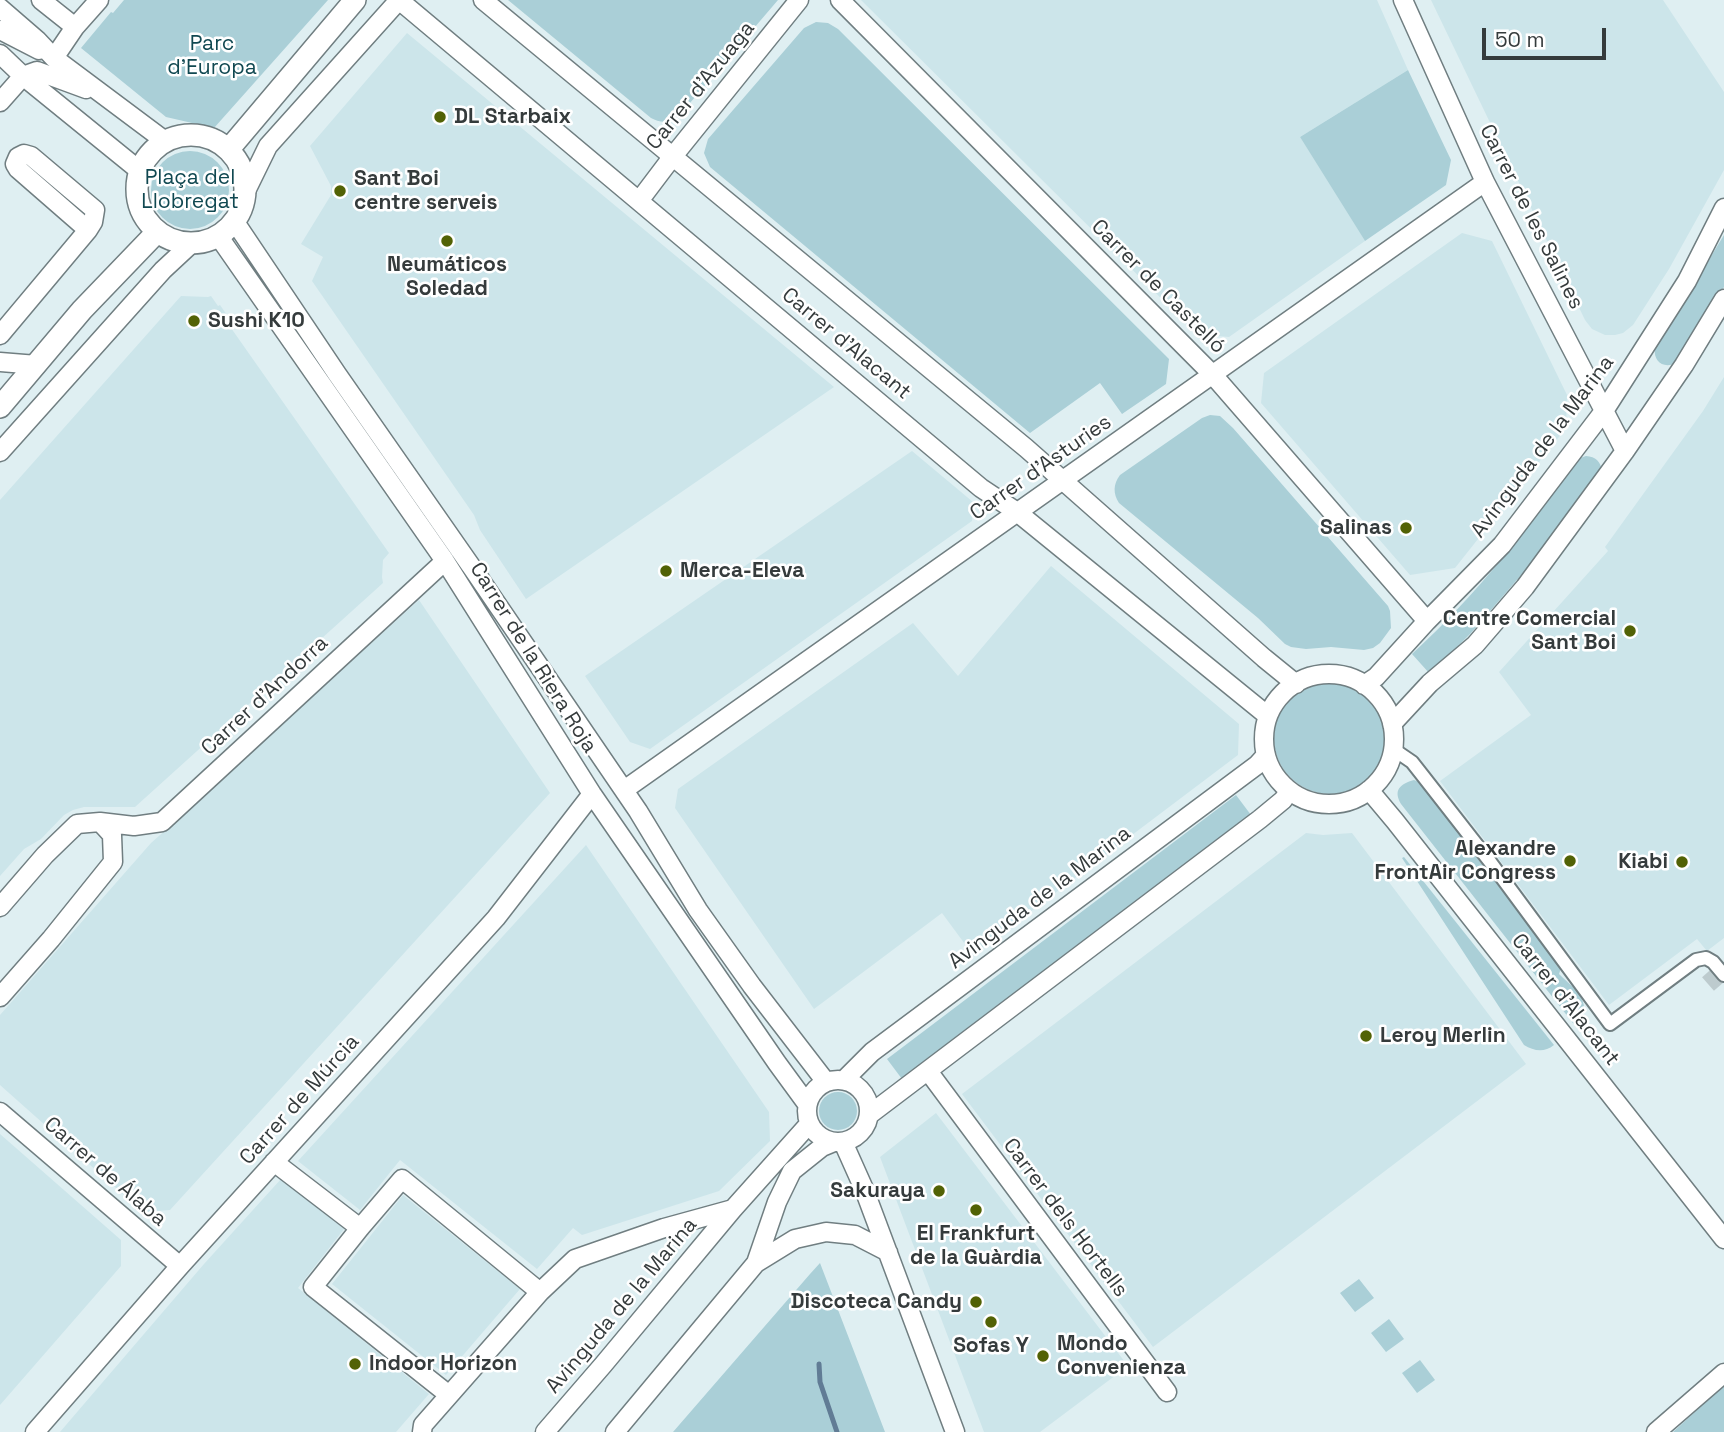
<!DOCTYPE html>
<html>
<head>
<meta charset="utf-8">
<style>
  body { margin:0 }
  #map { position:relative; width:1724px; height:1432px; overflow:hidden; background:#dfeff2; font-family:"Space Grotesk",sans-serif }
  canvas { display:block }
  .scale { position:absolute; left:1482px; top:28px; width:124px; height:32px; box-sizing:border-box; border:4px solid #353b3c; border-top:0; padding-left:9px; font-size:21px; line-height:24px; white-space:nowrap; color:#353b3c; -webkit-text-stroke:5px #fff; paint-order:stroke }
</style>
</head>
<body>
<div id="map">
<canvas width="1724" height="1432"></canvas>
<div class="scale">50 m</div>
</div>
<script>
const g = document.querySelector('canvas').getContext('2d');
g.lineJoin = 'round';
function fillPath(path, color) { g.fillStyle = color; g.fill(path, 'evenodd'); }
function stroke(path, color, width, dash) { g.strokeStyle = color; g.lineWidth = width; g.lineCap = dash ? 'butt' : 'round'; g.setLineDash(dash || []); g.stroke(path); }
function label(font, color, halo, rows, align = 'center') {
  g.font = font + ' "Space Grotesk",sans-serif'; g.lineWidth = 5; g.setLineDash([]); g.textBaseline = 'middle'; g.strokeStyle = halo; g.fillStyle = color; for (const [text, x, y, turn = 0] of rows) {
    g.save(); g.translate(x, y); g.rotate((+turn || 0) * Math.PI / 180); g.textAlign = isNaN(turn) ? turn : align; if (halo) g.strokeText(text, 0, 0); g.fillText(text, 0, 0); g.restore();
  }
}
const built = new Path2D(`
  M861,0H1377L1408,70L1300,137L1365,241L1229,337L1197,334Z
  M1431,0H1663L1724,92V170L1669,269L1633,325L1623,333L1615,335H1605L1592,329L1585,320Z
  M407,33L834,387L526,599L480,530L474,515L312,281L323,257L301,244L331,195V186L310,146Z
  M1462,233L1492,241L1567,395L1566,428L1455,568L1410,575L1261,403L1264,373Z
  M181,296L208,297L211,296L218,306L220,305L227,315L224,318L389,553L383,560L382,577L383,583L135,807H84L73,810L64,815L41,839L24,849L0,876V500Z
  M1724,377V938L1707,951L1697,939L1609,1005L1440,781L1531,715L1499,672L1608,551L1605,547L1703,411Z
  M912,451L973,502L972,521L650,749L630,742L585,676Z
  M1051,566L1239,724L1238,755L973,955L942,913L814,1009L675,808L678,789L913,623L958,676Z
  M419,600L550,793L170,1210L143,1212L0,1085V1015L151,843L203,797L201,795L264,740Z
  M1306,833L1323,835L1352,833L1526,1064L1153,1347L962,1094Z
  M586,845L769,1112L770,1141L719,1191L582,1235L573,1228L537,1269L400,1160L360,1210L298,1161Z
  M936,1113L1128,1366L1040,1432H984L880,1157Z
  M0,1134L121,1240V1266L0,1405Z
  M281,1179L344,1229L298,1288L429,1394L396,1432H60L204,1264Z
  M403,1195L520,1289L446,1375L332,1284Z`);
const green = new Path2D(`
  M124,0H328L214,128L166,117L81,48L111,12L113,13Z
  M508,0H778L678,117C669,123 660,123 651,118Z
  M816,22L828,23L838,29L1169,359L1166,384L1122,414L1100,383L1030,433L710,167L704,153L708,139L804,28Z
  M1408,70L1451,160L1446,185L1365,241L1300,137Z
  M151 190a39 39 0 1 1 78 0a39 39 0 1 1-78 0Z
  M1724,235V287L1676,363C1664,369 1653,362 1655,348Z
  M1210,415L1220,416L1233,428L1388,606L1390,611L1391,628L1380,643L1373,648L1364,650L1331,647L1306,649L1291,647L1285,644L1258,618L1119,503C1113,494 1113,484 1120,475L1202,418Z
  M1586,456C1596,457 1600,461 1602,470L1548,544L1471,633L1430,674L1412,654C1475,596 1527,531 1576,462L1580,458Z
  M1274 738a56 56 0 1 1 112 0a56 56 0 1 1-112 0Z
  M1414,780L1419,782L1428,793L1561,968L1559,974C1577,991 1595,1003 1576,1027L1401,804C1393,790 1400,784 1414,780Z
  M1236,795L1251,815L902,1079L887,1059Z
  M1404,857L1554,1045C1544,1053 1534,1051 1524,1045L1402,858Z
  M819 1111a19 19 0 1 1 38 0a19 19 0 1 1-38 0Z
  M820,1263L885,1432H673L810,1274Z
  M1359,1279L1374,1298L1355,1312L1340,1293Z
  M1389,1319L1404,1339L1386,1352L1371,1333Z
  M1420,1360L1435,1380L1417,1393L1402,1373Z
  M1724,1386V1432H1673L1720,1389Z`);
const stream = new Path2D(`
  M819,1364L820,1382L837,1432`);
const minorTunnel = new Path2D(`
  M1708,984L1724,970`);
const pedestrian = new Path2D(`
  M1393,749L1412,762L1423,776L1491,863L1610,1024L1696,960L1706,958L1713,962L1724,975`);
const minor = new Path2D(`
  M41,0L75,27
  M399,0L981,488L1017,512L1268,716
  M483,0L1026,448L1264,658L1296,684
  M840,0L1213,375L1427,621
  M1403,0L1485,182L1625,451
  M0,8L37,40L54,58L165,141
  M0,30L39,50
  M0,54L23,76L140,171
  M54,58L75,27L99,0
  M0,102L23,76L37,71L86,89
  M246,191L268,146L399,0
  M639,201L670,160L799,0
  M235,222L337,374L473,569L638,811L698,910L752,986L826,1082
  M219,237L445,561L592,794L777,1063L807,1104
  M0,335L88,230L93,222L95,210L31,156L24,154L18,157L15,164L18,169L88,230
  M0,362L37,365
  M0,452L163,270L191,244
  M1264 739a65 65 0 1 1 130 0a65 65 0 1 1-130 0Z
  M1364,685L1376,677L1427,621L1502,545L1604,411L1687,281L1724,208
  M1392,724L1430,683L1475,645L1525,587L1625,451L1684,365L1724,299
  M624,790L1485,182
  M1369,790L1395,821L1724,1239
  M100,822L134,826L162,822L445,561
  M0,907L45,855L77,824L100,822L112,835L113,862L51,939L0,997
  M928,1071L1167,1392
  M807 1111a31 31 0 1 1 62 0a31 31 0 1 1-62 0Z
  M844,1080L872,1052L1257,765L1266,755
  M0,1112L180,1266
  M869,1115L1260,819L1283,800L1289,791
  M843,1142L864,1189L955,1432
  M274,1162L360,1228
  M756,1263L795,1239L826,1232L855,1235L888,1252
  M449,1395L313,1287L360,1228L402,1179L540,1292
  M35,1432L180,1266L496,918L592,794
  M422,1432L423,1425L540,1292L575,1259L664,1228L733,1209
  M545,1432L603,1365L733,1209L809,1124
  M615,1432L756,1263L777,1202L792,1171L822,1147L834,1142
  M1656,1432L1724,1373`);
const tertiary = new Path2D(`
  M137 189a54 54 0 1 1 108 0a54 54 0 1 1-108 0Z
  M229,149L355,0
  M0,407L82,310L157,232`);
const markers = [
  [440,117,7,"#526205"],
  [340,191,7,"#526205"],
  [447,241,7,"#526205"],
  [194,321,7,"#526205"],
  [1406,528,7,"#526205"],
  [666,571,7,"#526205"],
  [1630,631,7,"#526205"],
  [1570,861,7,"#526205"],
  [1682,862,7,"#526205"],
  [1366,1036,7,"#526205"],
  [939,1191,7,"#526205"],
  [976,1210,7,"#526205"],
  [976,1302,7,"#526205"],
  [991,1322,7,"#526205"],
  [1043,1356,7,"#526205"],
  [355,1364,7,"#526205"]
];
const parkNames = [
  ["Parc",212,44],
  ["d'Europa",212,68],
  ["Plaça del",190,178],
  ["Llobregat",190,202]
];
const streetNames = [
  ["Carrer d'Azuaga",701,86,-51],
  ["Carrer de les Salines",1531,217,63],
  ["Carrer de Castelló",1158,287,45],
  ["Carrer d'Alacant",846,344,40],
  ["Avinguda de la Marina",1543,447,-53],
  ["Carrer d'Asturies",1041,468,-35],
  ["Carrer de la Riera Roja",533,658,58],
  ["Carrer d'Andorra",265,696,-43],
  ["Avinguda de la Marina",1040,898,-37],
  ["Carrer d'Alacant",1565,1000,52],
  ["Carrer de Múrcia",300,1100,-48],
  ["Carrer de Álaba",105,1172,41],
  ["Carrer dels Hortells",1065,1218,53],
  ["Avinguda de la Marina",622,1306,-50]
];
const poiNames = [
  ["DL Starbaix",454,117],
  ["Sant Boi",354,179],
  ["centre serveis",354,203],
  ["Neumáticos",447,265,"center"],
  ["Soledad",447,289,"center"],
  ["Sushi K10",208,321],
  ["Salinas",1392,528,"right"],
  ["Merca-Eleva",680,571],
  ["Centre Comercial",1616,619,"right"],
  ["Sant Boi",1616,643,"right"],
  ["Alexandre",1556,849,"right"],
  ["FrontAir Congress",1556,873,"right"],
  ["Kiabi",1668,862,"right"],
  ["Leroy Merlin",1380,1036],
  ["Sakuraya",925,1191,"right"],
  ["El Frankfurt",976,1234,"center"],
  ["de la Guàrdia",976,1258,"center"],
  ["Discoteca Candy",962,1302,"right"],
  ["Mondo",1057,1344],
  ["Convenienza",1057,1368],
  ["Sofas Y",991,1346,"center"],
  ["Indoor Horizon",369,1364]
];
fillPath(built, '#cce5ea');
fillPath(green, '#aacfd7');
stroke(stream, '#617c95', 5);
stroke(minorTunnel, '#bdcbce', 18, [18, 9]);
stroke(pedestrian, '#707e81', 16);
stroke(minor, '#707e81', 21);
stroke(tertiary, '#707e81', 24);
stroke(pedestrian, '#fff', 12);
stroke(minor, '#fff', 18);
stroke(tertiary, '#fff', 21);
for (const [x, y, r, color] of markers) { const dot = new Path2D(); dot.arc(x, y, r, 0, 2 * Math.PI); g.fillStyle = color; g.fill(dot); stroke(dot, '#fff', 2.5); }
label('21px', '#104851', '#fff', parkNames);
label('21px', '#353b3c', '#fff', streetNames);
label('bold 21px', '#353b3c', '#fff', poiNames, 'left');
</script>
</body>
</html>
